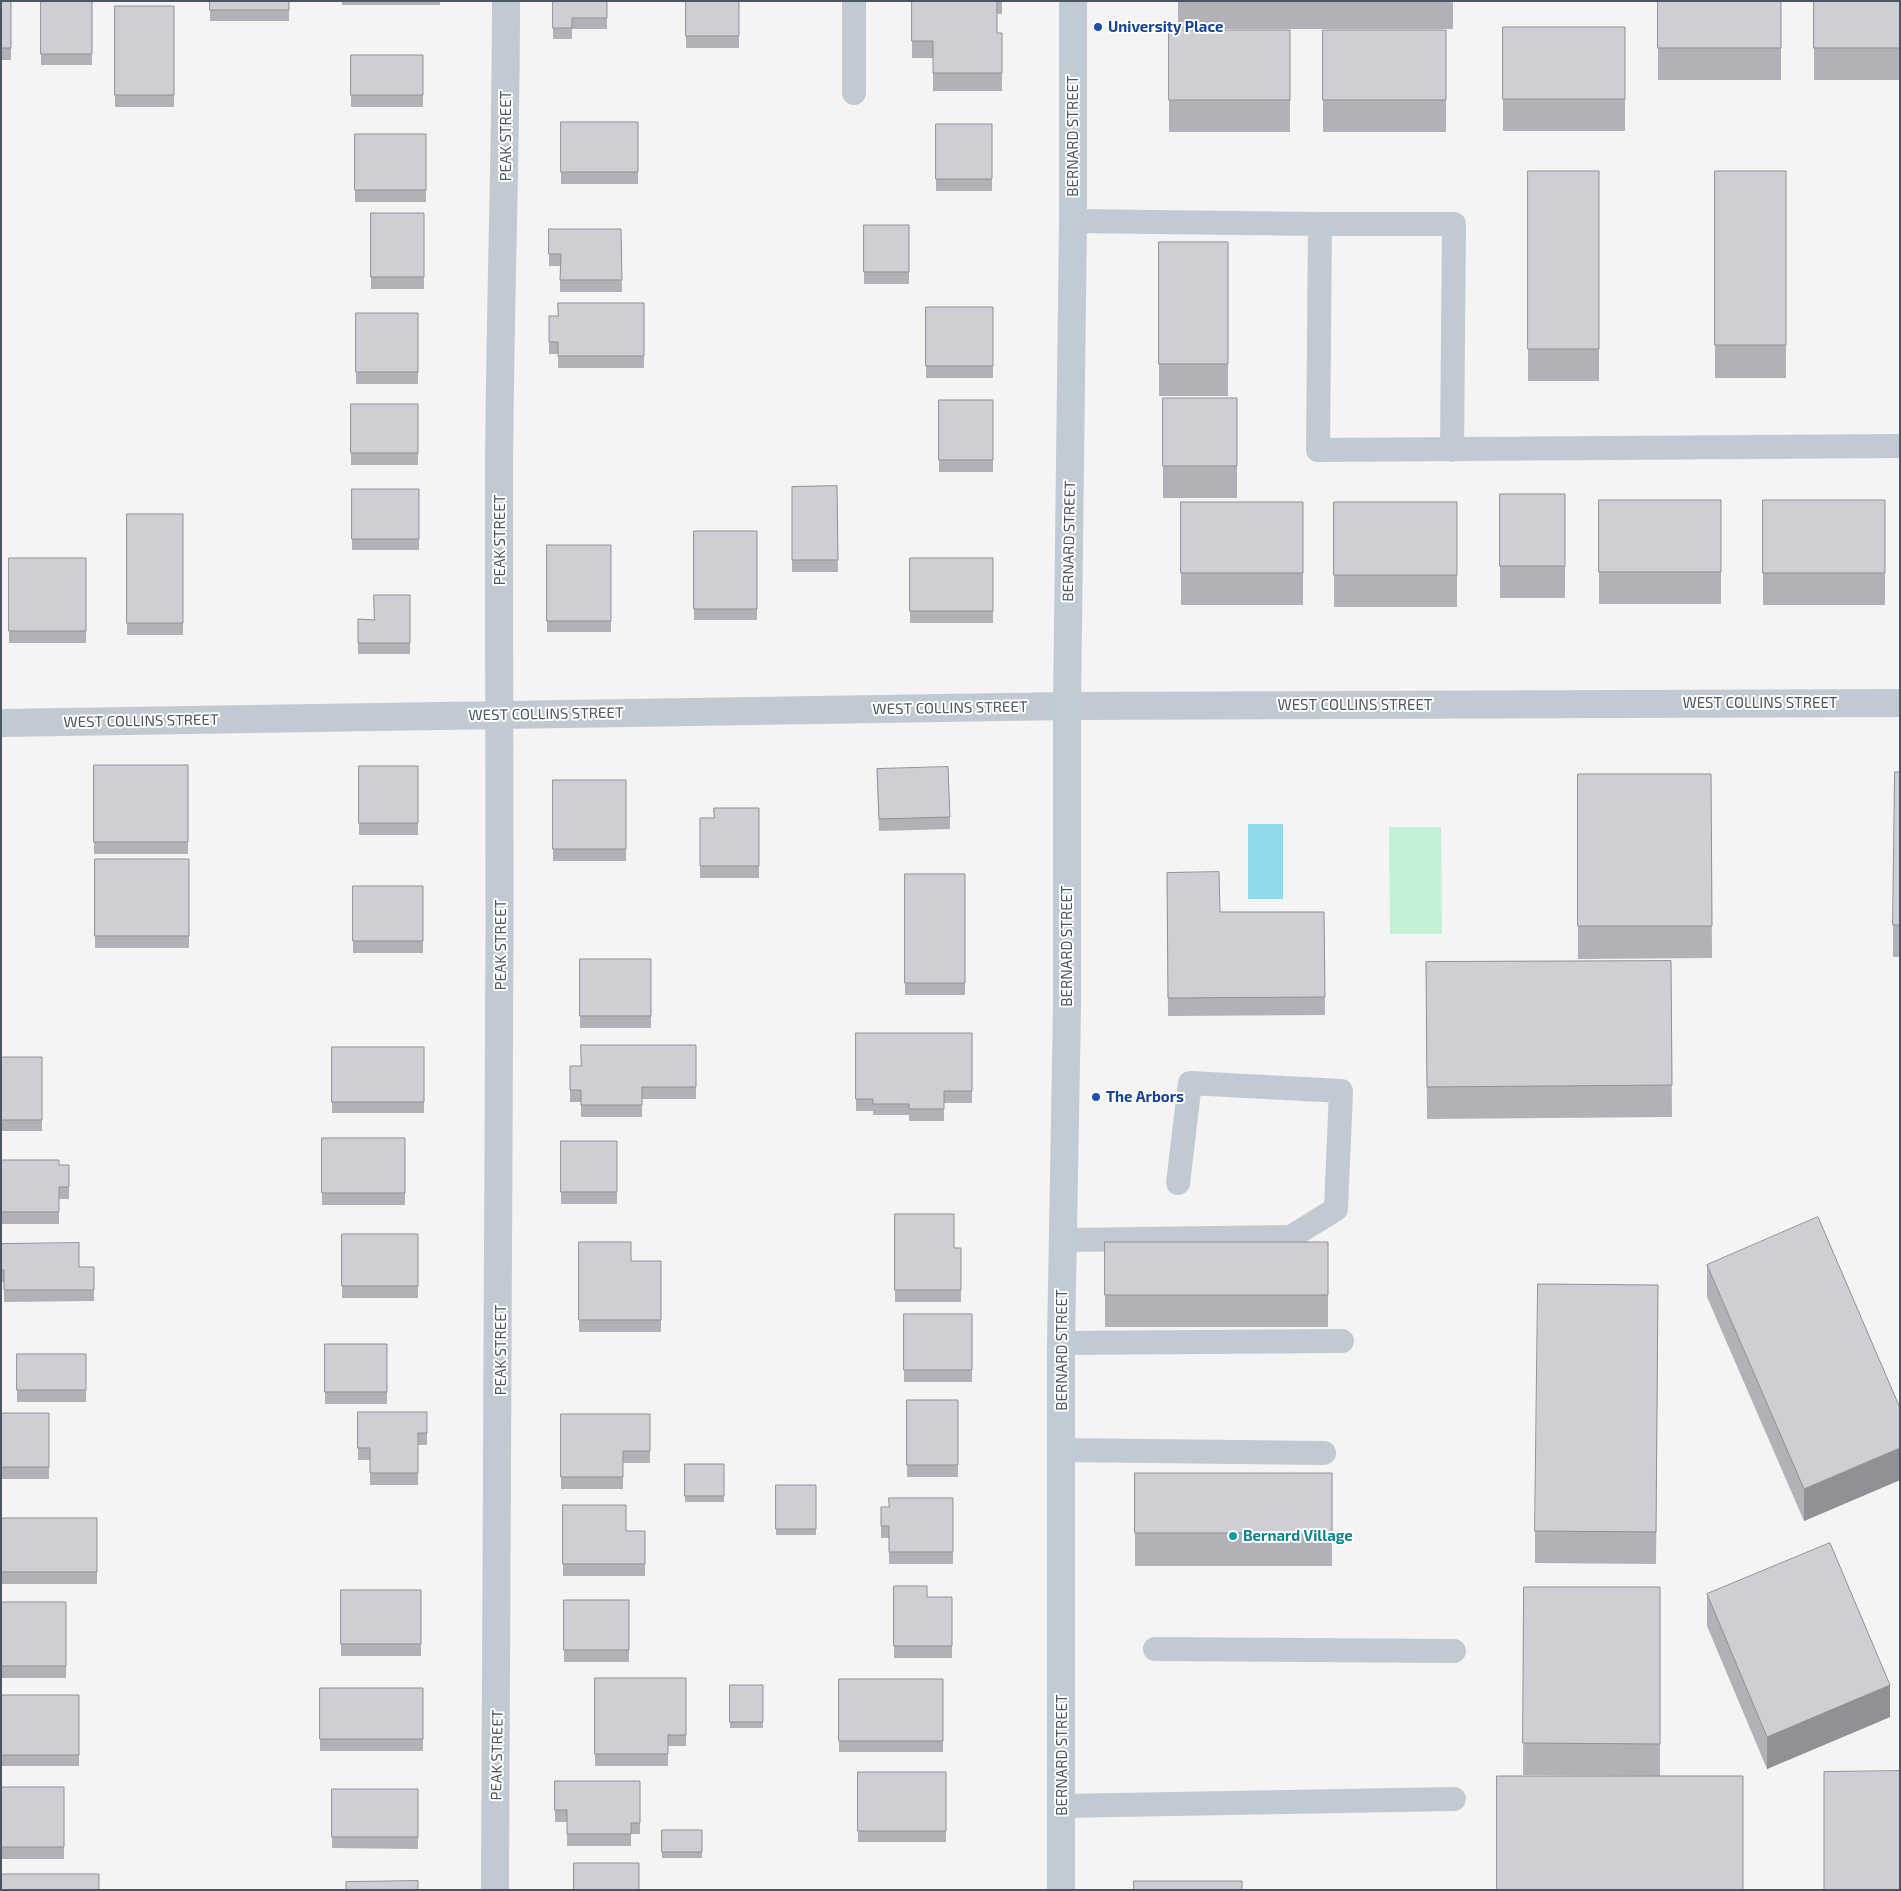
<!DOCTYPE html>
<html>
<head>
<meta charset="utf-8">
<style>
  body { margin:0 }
  #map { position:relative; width:1901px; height:1891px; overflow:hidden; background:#f5f3f3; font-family:"Exo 2",sans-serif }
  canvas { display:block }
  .frame { position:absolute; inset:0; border:2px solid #4a5661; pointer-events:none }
</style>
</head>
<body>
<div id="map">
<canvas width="1901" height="1891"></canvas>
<div class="frame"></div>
</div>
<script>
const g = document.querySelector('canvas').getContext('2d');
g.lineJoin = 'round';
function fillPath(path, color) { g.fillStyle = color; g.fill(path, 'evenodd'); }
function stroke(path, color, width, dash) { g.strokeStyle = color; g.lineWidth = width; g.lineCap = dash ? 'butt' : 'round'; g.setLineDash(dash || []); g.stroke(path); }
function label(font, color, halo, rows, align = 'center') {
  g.font = font + ' "Exo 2",sans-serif'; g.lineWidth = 4; g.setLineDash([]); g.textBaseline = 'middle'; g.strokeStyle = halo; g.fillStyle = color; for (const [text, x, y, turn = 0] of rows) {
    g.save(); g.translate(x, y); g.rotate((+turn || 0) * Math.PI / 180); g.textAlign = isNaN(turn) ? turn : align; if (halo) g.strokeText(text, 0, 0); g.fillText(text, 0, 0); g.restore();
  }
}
const green = new Path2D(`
  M1389,827H1441L1442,934H1390Z`);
const water = new Path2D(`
  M1248,824H1283V899H1248Z`);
const lane = new Path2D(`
  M854,93V1
  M1073,221L1320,224L1318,450L1900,446
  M1320,224H1454L1452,450
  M1064,1240L1291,1237L1336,1209L1341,1091L1190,1083L1178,1183
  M1061,1343L1342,1341
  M1062,1450L1324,1453
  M1155,1649L1454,1651
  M1061,1806L1454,1799`);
const street = new Path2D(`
  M1,723L1067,706L1900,703
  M495,1890C500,1425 500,960 499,495C499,330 506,166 506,1`);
const secondary = new Path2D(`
  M1061,1890V1343L1067,1006V706L1073,221V1`);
const wall = new Path2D(`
  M1,1H11V60H1Z
  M41,1H92V65H41Z
  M210,1H289V21H210Z
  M342,1H440V5H342Z
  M553,1H607V29H572V39H553Z
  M686,1H739V48H686Z
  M912,1H1002V14H997V33H1002V91H933V58H912Z
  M1178,1H1453V29H1178Z
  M1658,1H1781V80H1658Z
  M1814,1H1900V80H1814Z
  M115,6H174V107H115Z
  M1503,27H1625V131H1503Z
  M1169,30H1290V132H1169Z
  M1323,30H1446V132H1323Z
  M351,55H423V107H351Z
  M561,122H638V184H561Z
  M936,124H992V191H936Z
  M355,134H426V202H355Z
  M1528,171H1599V381H1528Z
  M1715,171H1786V378H1715Z
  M371,213H424V289H371Z
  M864,225H909V284H864Z
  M549,229H621L622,292H560V266H549Z
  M1159,242H1228V396H1159Z
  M644,303V368H558V354H549V316H558Z
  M926,307H993V378H926Z
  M356,313H418V384H356Z
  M1163,398H1237V498H1163Z
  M939,400H993V472H939Z
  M351,404H418V465H351Z
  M837,486L838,572H792V487Z
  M352,489H419V550H352Z
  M1500,494H1565V598H1500Z
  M1599,500H1721V604H1599Z
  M1763,500H1885V605H1763Z
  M1181,502H1303V605H1181Z
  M1334,502H1457V607H1334Z
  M127,514H183V635H127Z
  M694,531H757V620H694Z
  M547,545H611V632H547Z
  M9,558H86V643H9Z
  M910,558H993V623H910Z
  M410,595V654H358V619L374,620Z
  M94,765H188V854H94Z
  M359,766H418V835H359Z
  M877,769L950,817V829L879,831Z
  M1900,772V957H1893V925Z
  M1578,774H1711L1712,958L1578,959Z
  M553,780H626V861H553Z
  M759,808V878H700V818H714Z
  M95,859H189V948H95Z
  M1167,873L1220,912H1324L1325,1015L1168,1016Z
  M905,874H965V995H905Z
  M353,886H423V953H353Z
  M580,959H651V1028H580Z
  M1671,961L1672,1117L1427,1119L1426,962Z
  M856,1033H972V1103H944V1121H909V1115H873V1111H856Z
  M696,1045V1099H642V1117H581V1102H570V1066H581Z
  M332,1047H424V1113H332Z
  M1,1057H42V1131H1Z
  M322,1138H405V1205H322Z
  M561,1141H617V1204H561Z
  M1,1160L59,1165H69V1199H59V1224H1Z
  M895,1214L954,1248H961V1302H895Z
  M342,1234H418V1298H342Z
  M579,1242L631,1261H661V1332H579Z
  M1105,1242H1328V1327H1105Z
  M1,1244L79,1267H94V1301L4,1302V1282H1Z
  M1707,1265L1900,1408V1480L1804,1521L1707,1297Z
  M1658,1285L1656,1564L1535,1563V1531Z
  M904,1314H972V1382H904Z
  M325,1344H387V1404H325Z
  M17,1354H86V1402H17Z
  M907,1400H958V1477H907Z
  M358,1412H427V1445H418V1485H370V1460H358Z
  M1,1413H49V1479H1Z
  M561,1414H650V1463H623V1489H561Z
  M685,1464H724V1502H685Z
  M1135,1473H1332V1566H1135Z
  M776,1485H816V1535H776Z
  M953,1498V1564H889V1538H881V1507H889Z
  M563,1505L626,1531H645V1576H563Z
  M1,1518H97V1584H1Z
  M894,1586L927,1597H952V1658H894Z
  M1524,1587H1660V1776L1523,1775Z
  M341,1590H421V1656H341Z
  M1707,1594L1890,1717L1767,1769L1707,1626Z
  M564,1600H629V1662H564Z
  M1,1602H66V1678H1Z
  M595,1678H686V1746H668V1766H595Z
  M839,1679H943V1752H839Z
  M730,1685H763V1728H730Z
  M320,1688H423V1751H320Z
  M1,1695H79V1766H1Z
  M858,1772H946V1842H858Z
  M555,1781H640V1834H631V1846H567V1822H555Z
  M1,1787H64V1859H1Z
  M332,1789H418V1849L332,1848Z
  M662,1830H702V1858H662Z`);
const shadedWall = new Path2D(`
  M1900,1448V1480L1804,1521V1489Z
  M1890,1685V1717L1767,1769V1737Z`);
const building = new Path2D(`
  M1,1H11V48H1Z
  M41,1H92V54H41Z
  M210,1H289V10H210Z
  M553,1H607V18H572V28H553Z
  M686,1H739V36H686Z
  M912,1H997V33H1002V73H933V41H912Z
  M1658,1H1781V48H1658Z
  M1814,1H1900V48H1814Z
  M115,6H174V95H115Z
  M1503,27H1625V99H1503Z
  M1169,30H1290V100H1169Z
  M1323,30H1446V100H1323Z
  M351,55H423V95H351Z
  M561,122H638V172H561Z
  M936,124H992V179H936Z
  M355,134H426V190H355Z
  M1528,171H1599V349H1528Z
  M1715,171H1786V345H1715Z
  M371,213H424V277H371Z
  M864,225H909V272H864Z
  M549,229H621L622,280H560L561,254H549Z
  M1159,242H1228V364H1159Z
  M558,303H644V356H558V342H549V316H558Z
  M926,307H993V366H926Z
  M356,313H418V372H356Z
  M1163,398H1237V466H1163Z
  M939,400H993V460H939Z
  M351,404H418V453H351Z
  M837,486L838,560H792V487Z
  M352,489H419V539H352Z
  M1500,494H1565V566H1500Z
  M1599,500H1721V572H1599Z
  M1763,500H1885V573H1763Z
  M1181,502H1303V573H1181Z
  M1334,502H1457V575H1334Z
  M127,514H183V623H127Z
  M694,531H757V609H694Z
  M547,545H611V621H547Z
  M9,558H86V631H9Z
  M910,558H993V611H910Z
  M374,595H410V643H358V619L374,620Z
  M94,765H188V842H94Z
  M359,766H418V823H359Z
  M948,767L950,817L879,819L877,769Z
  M1895,772H1900V925H1893Z
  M1578,774H1711L1712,926H1578Z
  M553,780H626V849H553Z
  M714,808H759V866H700V818H714Z
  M95,859H189V936H95Z
  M1219,872L1220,912H1324L1325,997L1168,998L1167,873Z
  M905,874H965V983H905Z
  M353,886H423V941H353Z
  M580,959H651V1016H580Z
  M1671,961L1672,1085L1427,1087L1426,962Z
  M856,1033H972V1091H944V1109H909V1104H873V1099H856Z
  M581,1045H696V1087H642V1105H581V1090H570V1066H581Z
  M332,1047H424V1102H332Z
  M1,1057H42V1120H1Z
  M322,1138H405V1193H322Z
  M561,1141H617V1192H561Z
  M1,1160H59V1165H69V1187H59V1212H1Z
  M895,1214H954V1248H961V1290H895Z
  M1818,1217L1900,1408V1448L1804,1489L1707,1265Z
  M342,1234H418V1286H342Z
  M579,1242H631V1261H661V1320H579Z
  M1105,1242H1328V1295H1105Z
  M79,1243V1267H94V1290H4V1270H1V1244Z
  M1538,1284L1658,1285L1656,1532L1535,1531Z
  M904,1314H972V1370H904Z
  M325,1344H387V1392H325Z
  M17,1354H86V1390H17Z
  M907,1400H958V1465H907Z
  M358,1412H427V1433H418V1473H370V1448H358Z
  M1,1413H49V1467H1Z
  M561,1414H650V1451H623V1477H561Z
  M685,1464H724V1496H685Z
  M1135,1473H1332V1533H1135Z
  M776,1485H816V1529H776Z
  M889,1498H953V1552H889V1526H881V1507H889Z
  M563,1505H626V1531H645V1564H563Z
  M1,1518H97V1572H1Z
  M1830,1543L1890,1685L1767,1737L1707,1594Z
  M894,1586H927V1597H952V1646H894Z
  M1524,1587H1660V1744L1523,1743Z
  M341,1590H421V1644H341Z
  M564,1600H629V1650H564Z
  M1,1602H66V1666H1Z
  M595,1678H686V1735H668V1754H595Z
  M839,1679H943V1741H839Z
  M730,1685H763V1722H730Z
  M320,1688H423V1739H320Z
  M1,1695H79V1755H1Z
  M1900,1771V1890H1824V1772Z
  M858,1772H946V1831H858Z
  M1497,1776H1743V1890H1497Z
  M555,1781H640V1823H631V1834H567V1810H555Z
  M1,1787H64V1847H1Z
  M332,1789H418V1837H332Z
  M662,1830H702V1852H662Z
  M574,1863H639V1890H574Z
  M1,1874H99V1890H1Z
  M418,1881V1890H346V1882Z
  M1134,1881H1242V1890H1134Z`);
const markers = [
  [1098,27,5,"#1a4fb4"],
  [1096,1097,5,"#1a4fb4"],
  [1233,1536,5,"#0f9aa8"]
];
const transitNames = [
  ["University Place",1108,27],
  ["The Arbors",1106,1097]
];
const streetNames = [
  ["PEAK STREET",506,136,-90],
  ["BERNARD STREET",1073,136,-90],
  ["PEAK STREET",500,540,-90],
  ["BERNARD STREET",1069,541,-89],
  ["WEST COLLINS STREET",1760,703],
  ["WEST COLLINS STREET",1355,705],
  ["WEST COLLINS STREET",950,708,-1],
  ["WEST COLLINS STREET",546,714,-1],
  ["WEST COLLINS STREET",141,721,-1],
  ["PEAK STREET",501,945,-90],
  ["BERNARD STREET",1067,946,-90],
  ["PEAK STREET",501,1350,-90],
  ["BERNARD STREET",1062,1350,-90],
  ["PEAK STREET",497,1755,-89],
  ["BERNARD STREET",1062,1755,-90]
];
const cultureNames = [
  ["Bernard Village",1243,1536]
];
fillPath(green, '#c3f1d5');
fillPath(water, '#90daee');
stroke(lane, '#c1cad2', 24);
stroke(street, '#c1cad2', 28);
stroke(secondary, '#c1cbd6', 28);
fillPath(wall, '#b0b2b7');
fillPath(shadedWall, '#909195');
fillPath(building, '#cdcfd5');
stroke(building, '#909195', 1);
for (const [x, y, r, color] of markers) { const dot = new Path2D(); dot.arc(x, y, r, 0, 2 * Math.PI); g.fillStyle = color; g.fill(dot); stroke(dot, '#fff', 2); }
label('bold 15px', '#164399', '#fff', transitNames, 'left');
label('15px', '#4a5661', '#fff', streetNames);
label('bold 15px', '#0d838f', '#fff', cultureNames, 'left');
</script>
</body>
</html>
